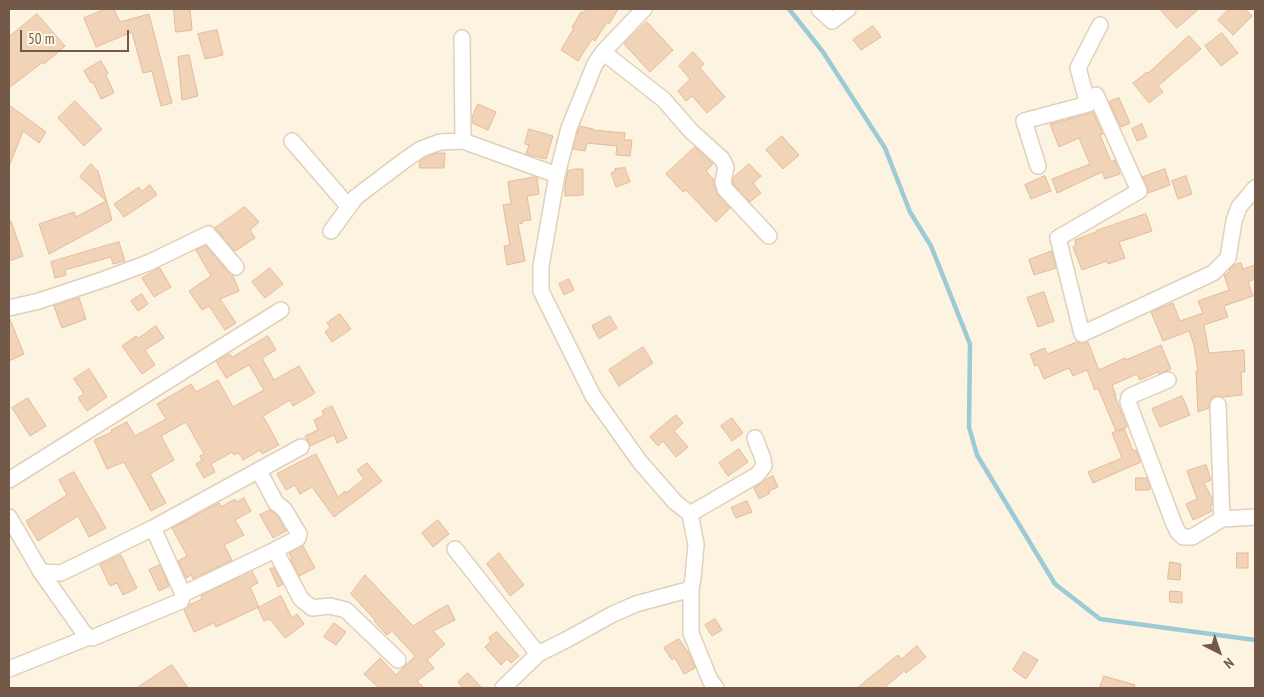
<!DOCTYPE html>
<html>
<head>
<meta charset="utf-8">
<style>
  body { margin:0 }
  #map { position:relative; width:1264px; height:697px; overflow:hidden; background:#fcf3e0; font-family:"PT Sans Narrow",sans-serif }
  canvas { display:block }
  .frame { position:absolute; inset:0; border:10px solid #735a48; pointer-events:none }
  .north { position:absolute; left:1194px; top:627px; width:50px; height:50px; -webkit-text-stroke:4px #fff7e6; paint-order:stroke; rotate:139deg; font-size:14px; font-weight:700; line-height:20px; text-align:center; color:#735a48 }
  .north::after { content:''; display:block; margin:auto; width:18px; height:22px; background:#735a48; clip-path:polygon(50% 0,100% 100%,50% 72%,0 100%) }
  .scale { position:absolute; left:20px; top:30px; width:109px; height:22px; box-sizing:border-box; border:2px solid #735a48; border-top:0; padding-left:6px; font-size:15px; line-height:18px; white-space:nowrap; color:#735a48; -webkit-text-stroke:4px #fff7e6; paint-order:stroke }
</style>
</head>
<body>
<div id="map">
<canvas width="1264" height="697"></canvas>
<div class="frame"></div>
<div class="north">N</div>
<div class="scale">50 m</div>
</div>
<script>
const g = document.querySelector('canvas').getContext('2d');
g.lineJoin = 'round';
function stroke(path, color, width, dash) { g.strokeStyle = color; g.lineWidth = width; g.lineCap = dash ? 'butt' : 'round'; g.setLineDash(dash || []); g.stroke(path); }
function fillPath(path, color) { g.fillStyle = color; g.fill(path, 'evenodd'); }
const stream = new Path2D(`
  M789,9L823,52L885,148L910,212L931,246L970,344L969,427L977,455L1055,584L1100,619L1255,640`);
const building = new Path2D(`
  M106,9H114L120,22L149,14L172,103L161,106L152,71L143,73L132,32L96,47L84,18Z
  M174,9H190L192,30L176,32Z
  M586,9H618L609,24L607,22L595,41L592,39L578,61L561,50L574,28L572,27L581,12L583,13Z
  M1160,9H1199L1177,28Z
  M1229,9H1245L1252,16L1233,35L1218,20Z
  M37,14L65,46L44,64L43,62L9,88V37Z
  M647,22L673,50L650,72L624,44Z
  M873,26L881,37L861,50L853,40Z
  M217,30L223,55L205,59L198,34Z
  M1222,33L1238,53L1221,66L1205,46Z
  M1189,36L1201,49L1158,86L1163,92L1149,103L1133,83L1147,72L1148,73Z
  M693,52L704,64L700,68L725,97L707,113L692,96L686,101L678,91L690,79L679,66Z
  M189,55L198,96L182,100L178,57Z
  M101,61L108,73L106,75L114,93L101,99L93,82L91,83L84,71Z
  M1119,98L1130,123L1121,127L1109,102Z
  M75,101L102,129L84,146L58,118Z
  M478,104L496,112L488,130L472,123V118Z
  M9,105L46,132L39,143L23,131L10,164Z
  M1093,112L1103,134L1100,135L1111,162L1115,160L1120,174L1105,179L1102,172L1057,193L1052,179L1090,164L1079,138L1059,147L1050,124L1066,120Z
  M1142,124L1147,137L1137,141L1132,129Z
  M580,126L593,129V130L625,133L624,140H632L630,156L616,155L617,146L587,143L585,151L573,149Z
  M529,129L553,136L546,159L526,154L529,145L525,144Z
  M782,136L799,155L783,169L766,150Z
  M695,147L713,164L706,171L714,180V185L718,195L730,208L716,222L686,190L683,192L666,174Z
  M437,153H445L444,168H419L420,161L425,157Z
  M91,164L98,171L112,220L49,254L39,224L74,212L76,217L106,201L80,177Z
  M749,164L761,176L753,183L761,193L750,202L733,184V178Z
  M625,168L630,182L616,187L611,173L615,171V169Z
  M576,169H583V195L565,196V185L568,171Z
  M1165,169L1170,185L1148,193V187L1143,177Z
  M1045,176L1051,191L1031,199L1025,185Z
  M1186,176L1192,194L1178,199L1172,181Z
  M535,177L537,178L539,194L527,196L531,220L522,221L523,223L518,224L525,261L507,265L504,246L510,245L503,205L511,204L508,182Z
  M150,185L157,195L124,217L114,204L139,187L142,191Z
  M245,207L259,222L250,230L255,238L235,251L215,228Z
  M1146,214L1152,231L1119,242L1125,258L1108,264L1107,261L1082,270L1073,247L1076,245L1075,240L1096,232V231Z
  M9,221H11L23,256L9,261Z
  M119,242L125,261L113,264L111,257L65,270L66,275L55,278L51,262Z
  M206,246L229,273L233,276L239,291L220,299L236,323L225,330L209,306L202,310L189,291L211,276L196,250Z
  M1052,251L1056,268L1034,275L1029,260Z
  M1241,263L1243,269L1255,265V279L1248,282L1253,296L1224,306L1228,317L1204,325L1209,353L1244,350L1245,372H1241L1242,395L1222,397L1217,396L1212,397L1210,401L1209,408L1198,412L1196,371H1198L1194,345L1189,331L1163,341L1151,312L1173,303L1180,321L1203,313L1198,301L1229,290L1224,275L1230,272L1229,270L1234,265Z
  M160,268L171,287L154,297L142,278Z
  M270,268L283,284L265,298L252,282Z
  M569,279L574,290L564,295L559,284Z
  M1044,292L1054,321L1038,327L1027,298Z
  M142,294L148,304L138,311L131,301Z
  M79,298L86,319L62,328L54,306Z
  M340,314L351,329L332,342L325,332L330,327L327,323Z
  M610,316L617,328L599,339L592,326Z
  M9,317L24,354L9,361Z
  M156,326L164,338L145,350L155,365L142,374L122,346L136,336L138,338Z
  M268,336L276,350L262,358L274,380L299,366L315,393L293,406L290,400L263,416L279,445L262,454L260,450L243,460L239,453L234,455L232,452L211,464L215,472L204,478L196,464L202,460L200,456L204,454L186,422L161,436L174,460L150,474L166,503L151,511L124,462L107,469L94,440L112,432L111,430L127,422L135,436L166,419L157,404L191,384L196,392L218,380L233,407L264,390L249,365L226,378L216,361L230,354L232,357Z
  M1077,342L1081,343L1088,342L1099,370L1125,358L1126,360L1161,345L1171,369L1159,374L1158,372L1140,380L1137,374L1112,385L1116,396H1115L1127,427L1118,431L1124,428L1133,451L1136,450L1141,462L1093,483L1088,472L1122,458L1112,433L1116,431L1098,388L1095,390L1087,370L1073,376L1069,368L1044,379L1038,365L1035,366L1030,354L1045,348L1047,354Z
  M643,347L653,363L619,386L609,370Z
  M89,369L107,397L87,411L78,398L84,394L74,379Z
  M1182,396L1190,415L1160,427L1152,409Z
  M28,398L46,426L30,436L12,408Z
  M332,406L347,438L337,443L334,435L310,446L309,443L305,436L318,430L314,420L324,415L322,411Z
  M676,415L683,423L674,431L688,447L676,457L663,441L658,446L650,437Z
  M732,418L743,433L732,441L721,426Z
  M739,449L748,462L728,476L719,463Z
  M316,454L338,497L345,491L346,493L364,479L357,470L367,463L382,481L334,517L312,487L300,494L295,485L286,490L277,474Z
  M1206,465L1211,480L1204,483L1212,498V505L1210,506L1212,511L1193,520L1186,504L1197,499L1187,471Z
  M74,472L106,528L89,537L78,516L38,541L26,521L67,495L59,480Z
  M773,476L778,487L769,491L770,493L759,499L754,488L765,480Z
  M1136,478H1147L1150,486V490H1136Z
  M244,498L251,511L235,520L244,535L224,545L232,560L193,579L191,575L186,578L178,561L187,556L172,528L219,503L221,507L235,499L236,502Z
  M747,501L752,512L736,518L731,508Z
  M270,510L277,515L286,531L273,538L260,515Z
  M438,520L449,534L433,547L422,533Z
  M303,546L315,568L299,576L291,560L292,559L289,553Z
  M499,553L524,585L510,596L487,564Z
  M1237,553H1248V568H1237Z
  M121,555L137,588L123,595L117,583L110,586L100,565Z
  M1170,562L1181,564L1180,580L1168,579Z
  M160,565L169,586L159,591L149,570Z
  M274,568L283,584L278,587L270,569Z
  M252,571L258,583L250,587L259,607L216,627L214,623L194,632L184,610L189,605L202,599L201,596Z
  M365,575L413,626L438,610L448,605L455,620L433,631L445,644L427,660L434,668L417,681L424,688H379L364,674L380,658L396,675L415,656L392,631L387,635L374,621L375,620L351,594Z
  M1170,591L1182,592V603L1170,602Z
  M281,596L292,618L297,614L304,624L285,638L270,619L264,621L258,608Z
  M715,619L722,630L712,636L705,625Z
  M334,623L346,632L336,645L324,637Z
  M497,632L519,656L511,663L507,659L501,665L485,647L491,641L489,638Z
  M679,639L690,655L695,668L684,674L675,658L672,660L664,648Z
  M917,646L926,657L906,673L904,671L884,688H857L898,655L901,659Z
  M1024,652L1038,660L1026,679L1013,670Z
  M172,665L188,688H137Z
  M468,673L482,688H463L458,682Z
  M1104,676L1135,685L1134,688H1100Z`);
const minor = new Path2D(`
  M644,9L603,52L595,64L569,128L557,175L541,266V291L593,396L640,462L675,502L690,514L696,544L693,578L691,589V633L710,680L716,688
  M819,9L832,21L848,9
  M462,38L463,141
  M603,52L664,100L691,131L722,159L726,167L723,182L725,189L769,236
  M1088,104L1078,68L1100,25
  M292,141L349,207
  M1038,166L1024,121L1088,104L1096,95L1139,191L1058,238L1082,334L1213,273L1228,258L1234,221L1239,207L1255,188
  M331,231L356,197L405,160L421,149L440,142L463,141L557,175
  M9,308L39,301L105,279L148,263L208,234L236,267
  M1168,380L1135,394L1129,397L1128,402L1174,524L1178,532L1183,537H1192L1222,519L1255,517
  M1218,405L1222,519
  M9,480L281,310
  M690,514L757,475L764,466L763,459L755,438
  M9,517L41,572L61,573L153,528L301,447
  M153,528L183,594L275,550L298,538L299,534L284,509L276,503L259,471
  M455,549L538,654
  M275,550L301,599L312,608L330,606L346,610L398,660
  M41,572L84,633L89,637
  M9,669L89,637L92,638L181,601L183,594
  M503,688L538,654L566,640L613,614L636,604L691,589`);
stroke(stream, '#9ccad7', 4.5);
fillPath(building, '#f1d3b8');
stroke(building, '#e4ba98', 1);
stroke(minor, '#e0d0bc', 18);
stroke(minor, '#fff', 15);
</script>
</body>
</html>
